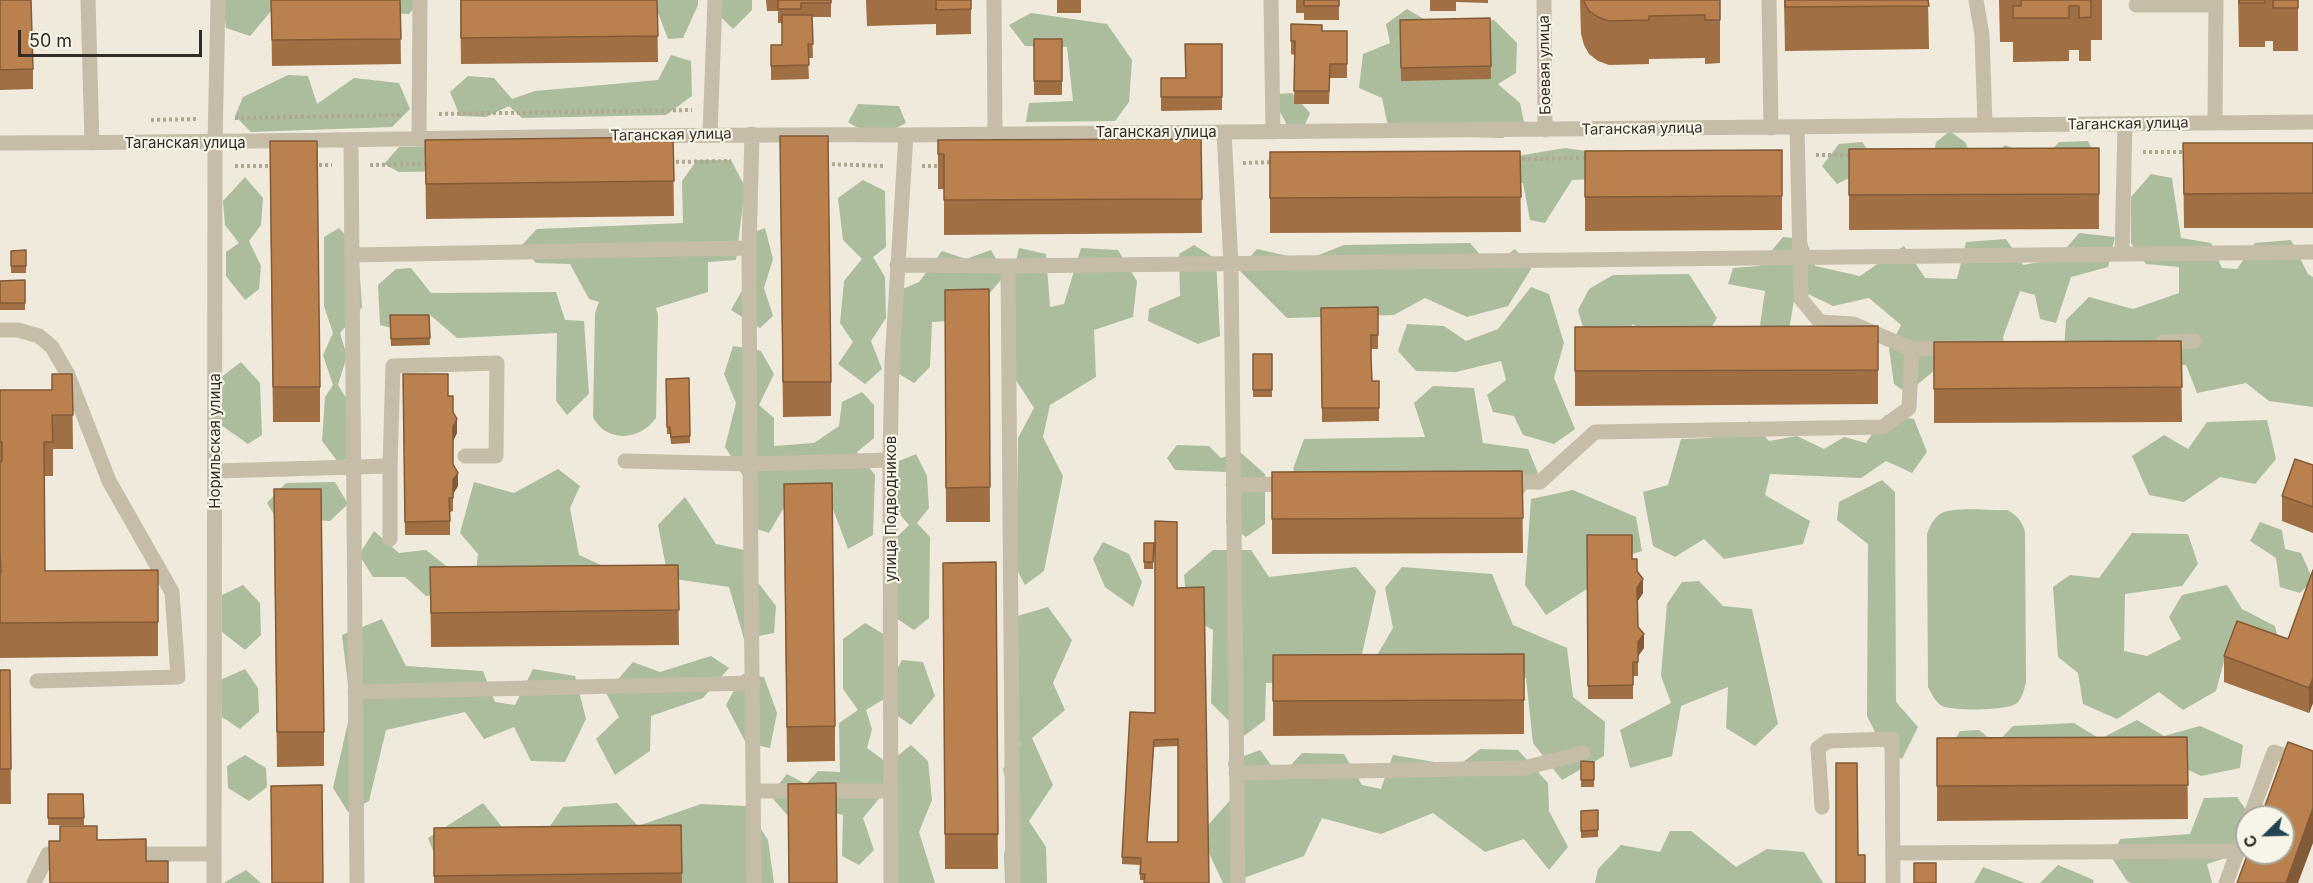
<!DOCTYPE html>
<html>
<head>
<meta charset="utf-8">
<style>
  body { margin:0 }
  #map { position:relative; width:2313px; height:883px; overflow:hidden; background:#efeadc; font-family:Inter,sans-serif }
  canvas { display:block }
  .north { position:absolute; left:2235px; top:805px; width:60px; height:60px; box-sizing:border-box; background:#f7f4e8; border:2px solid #a9a59b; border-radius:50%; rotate:247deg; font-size:16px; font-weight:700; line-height:24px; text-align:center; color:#342e28 }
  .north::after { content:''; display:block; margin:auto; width:21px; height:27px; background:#224351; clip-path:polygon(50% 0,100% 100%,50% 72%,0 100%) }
  .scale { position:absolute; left:18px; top:30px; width:184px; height:27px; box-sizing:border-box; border:3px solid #342e28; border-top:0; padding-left:8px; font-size:18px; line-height:21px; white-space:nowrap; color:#342e28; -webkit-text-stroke:4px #f7f4e8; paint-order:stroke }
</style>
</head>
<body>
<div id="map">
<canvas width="2313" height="883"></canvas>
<div class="north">С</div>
<div class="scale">50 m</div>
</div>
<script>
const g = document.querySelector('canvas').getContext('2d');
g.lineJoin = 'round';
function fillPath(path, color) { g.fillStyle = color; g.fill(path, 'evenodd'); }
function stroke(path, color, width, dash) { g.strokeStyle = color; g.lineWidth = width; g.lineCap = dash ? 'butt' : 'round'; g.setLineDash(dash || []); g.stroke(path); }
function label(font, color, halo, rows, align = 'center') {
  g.font = font + ' Inter,sans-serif'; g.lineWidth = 4.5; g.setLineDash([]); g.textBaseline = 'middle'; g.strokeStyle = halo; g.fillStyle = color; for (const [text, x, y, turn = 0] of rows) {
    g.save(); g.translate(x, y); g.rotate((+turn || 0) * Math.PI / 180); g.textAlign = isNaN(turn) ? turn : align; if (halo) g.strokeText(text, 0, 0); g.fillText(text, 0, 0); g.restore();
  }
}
const green = new Path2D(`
  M223,0H421L409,14L272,10L250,36L226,28Z
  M653,0H698V5L683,38L668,39Z
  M720,0H752V10L733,29L720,16Z
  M1407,9L1439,28L1494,20L1517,43L1516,73L1498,84L1520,103L1524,122L1503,138L1469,137L1388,126L1382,98L1359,88L1363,54L1390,43L1386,24Z
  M1031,13L1107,24L1132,60L1129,102L1115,121L1026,122L1029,103L1073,101L1067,47L1025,46L1009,25Z
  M671,55L691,61L692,96L666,115L522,118L509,106L486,117L460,116L450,92L468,76L494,78L512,99L535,91L658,80Z
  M288,75L308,76L317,104L354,78L399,83L410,109L392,127L251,132L235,116L243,97Z
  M1292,93L1310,113L1304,127L1287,125L1278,108V94Z
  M858,104L899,106L906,123C885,135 869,136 848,122Z
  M1950,131L1966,143L1970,159L1987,163L2005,145L2042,160L2059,142L2088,141L2099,164L2089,178L1853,176L1837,184L1822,166L1839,144L1862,142L1875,160L1933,159L1936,142Z
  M527,143L524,170L399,172L384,164L399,147Z
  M1565,148L1651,160L1649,177L1572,180L1545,223L1530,220L1523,183L1450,179L1452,167Z
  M697,160H731L745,187L736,260L708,262V292L656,308L658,315L656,418C640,441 606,443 593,417L595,313L599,302L589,299L570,264L536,263L521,246L537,229L683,223L682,181Z
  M2151,174L2172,178L2181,238L2211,243L2222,268L2237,269L2255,243L2291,240L2308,274L2313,277V407L2269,401L2246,383L2197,393L2186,365L2078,369L2064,350L2066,320L2089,297L2133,309L2179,293V267L2146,264L2131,243V197Z
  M245,177L263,198L261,225L249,241L261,266L259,289L245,300L226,276V252L239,243L225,225L223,201Z
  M863,180L885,191L886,247L873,257L885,277L886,318L871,341L882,369L865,384L838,364L853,342L840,323L844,281L862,259L843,240L838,198Z
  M339,228L358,248L362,307L340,333L347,356L338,385L360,420L359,454L338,462L322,441L325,397L333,385L323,355L333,333L324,306V237Z
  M765,228L773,259L764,288L773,316L760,328L731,310L744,287L747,235Z
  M2079,233L2115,237L2108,267L2071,277L2056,323L2040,319L2035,295L2020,291L2003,337L2005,349L1941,365L1907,393L1894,384L1889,349L1901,325L1869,298L1833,306L1796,288L1789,330L1773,338L1760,325L1765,291L1728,284L1733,268L1759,266L1783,237L1806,239L1815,266L1860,276L1904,246L1925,278L1957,279L1966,242L2006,239L2023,265L2057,259Z
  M1470,243L1491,267L1515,249L1531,269L1508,306L1467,317L1425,298L1394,315L1287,318L1239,270L1257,249L1306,260L1344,245Z
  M1194,245L1216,259L1220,336L1198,344L1148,321L1149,309L1180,296L1179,254Z
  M1019,248L1046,254L1050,307L1064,304L1081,248L1118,250L1137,281L1133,317L1094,330L1096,377L1050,405L1043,437L1063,476L1044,571L1025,585L1016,568L1018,438L1034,408L1016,380L1013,275Z
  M991,250L1005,275L989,294L980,319L932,322L930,367L914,383L899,374L900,290L919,282L942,251L966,259Z
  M411,268L431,293L556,292L565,320L584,321L589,394L567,415L556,401L557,333L457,338L429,314L406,332L380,325L378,285L396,269Z
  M1689,274L1717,318L1700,346L1651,341L1633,324L1621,350L1588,345L1578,310L1589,289L1613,275Z
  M1531,287L1549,294L1564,343L1554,378L1575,429L1554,444L1523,435L1514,416L1493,412L1487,395L1506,380L1501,361L1456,372L1416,371L1398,351L1407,324L1444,326L1466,341L1498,329Z
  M733,346L761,351L774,374L759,405L774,418V446L814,443L839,426L842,402L862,392L874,405V438L857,452L875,475L873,535L848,549L833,509H783L769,533L746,526L745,479L725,447L736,403L724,374Z
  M241,362L260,383L262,435L248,444L221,425L220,378Z
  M1433,386L1474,388L1483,443L1528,449L1538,473L1518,501H1308L1293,469L1304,439L1425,437L1414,403Z
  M1885,415L1914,419L1927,452L1912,473L1886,461L1861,478L1770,474L1765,495L1810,521L1803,544L1724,559L1704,539L1675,557L1653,546L1643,492L1668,485L1681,439L1711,438L1750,421L1769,441L1797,436L1824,449L1844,437L1866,443Z
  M2267,420L2276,459L2255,484L2220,477L2184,502L2149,495L2132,456L2164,435L2188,449L2207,422Z
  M1177,445L1209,446L1221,458L1240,452L1265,474V524L1246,537L1226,523L1229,472L1175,470L1167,458Z
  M916,454L927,476L929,508L917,523L930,537L929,618L914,630L896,618L897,537L909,525L896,510L899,461Z
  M558,469L580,486L570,508L579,555L625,576L475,580L478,554L460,533L474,482L514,493Z
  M1882,480L1895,492L1896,702L1918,727L1902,759L1882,746L1867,716L1868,544L1837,520L1839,502Z
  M335,482L348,504L330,521L276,518L267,503L286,483Z
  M1573,490L1636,517L1642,551L1606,562L1598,582L1546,615L1525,585L1531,499Z
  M685,497L716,544L754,552L756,580L776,606L774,633L744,639L729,587L668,578L658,525Z
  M2007,510C2017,515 2022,521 2025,532L2026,682C2024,689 2023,698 2017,703C2008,711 1953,711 1942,706C1935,702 1932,694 1928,687L1927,534C1930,526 1933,519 1940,514C1954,506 1990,511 2007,510Z
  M2260,522L2282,530L2285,549L2301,553L2313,580L2300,593L2280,587L2276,558L2250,541Z
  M374,531L399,553L426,550L459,576L456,591L426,596L405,577H373L359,555Z
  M2132,533L2188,534L2198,564L2182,586L2125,594L2124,651L2147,656L2181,639L2169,617L2182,595L2227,585L2242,609L2275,626L2279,643L2263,649L2230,639L2216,691L2183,710L2159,692L2117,719L2083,704L2078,673L2058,657L2053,587L2070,575L2099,578Z
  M1103,542L1129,554L1142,582L1133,607L1105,587L1093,559Z
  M1213,550H1251L1269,577L1356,567L1376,591L1360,663L1327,682L1266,683L1265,720L1244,736L1211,703L1213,630L1188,616L1184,575Z
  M1402,567L1492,574L1513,625L1567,648L1573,697L1605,722L1604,756L1562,780L1533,743L1526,678L1398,681L1376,657L1393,628L1385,588Z
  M1699,581L1723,606L1752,609L1778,724L1755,746L1726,728L1728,687L1681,706L1672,756L1630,768L1620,730L1671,703L1661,676L1667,604L1682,582Z
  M243,585L260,603L261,635L245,650L222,632V595Z
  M1048,607L1072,640L1053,683L1065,710L1032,738L1053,785L1029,821L1046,847L1047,883H1005L1004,854L1016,819L1003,769L1020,744L1005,720L1004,620Z
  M382,619L406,666L483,671L495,702L515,705L533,669L575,676L586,719L565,762L531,761L514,727L484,739L465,712L386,730L369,801L348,812L333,788L351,709L342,635Z
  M865,623L885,635L884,699L866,710L872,729L867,748L886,762L883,794L863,818L874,850L859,865L842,856L843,815L821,810L805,796L787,815L770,795L787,774L806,784L818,771L840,772L839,723L858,710L843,689V639Z
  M711,656L729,668L703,698L651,716L650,751L615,775L596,739L619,717L606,693L633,662L660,672Z
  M902,660L923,662L935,696L911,725L896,715L893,677Z
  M245,669L258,688L259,712L240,729L222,717L220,680Z
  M743,674L764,677L777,713L770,748L746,743L726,705Z
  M2137,720L2164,736L2200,726L2243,745L2240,768L2201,776L2166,759L1945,757L1960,731L1979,730L1996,744L2013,726L2074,723L2100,739Z
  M911,745L928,761L932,800L919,832L935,883H895V758Z
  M1480,749L1518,750L1548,783L1549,811L1568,847L1549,870L1524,839L1485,852L1433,813L1381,834L1322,818L1304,856L1230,883H1223L1200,834L1233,797L1228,762L1260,750L1280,777L1302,753L1344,754L1362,785L1381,789L1393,755L1458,766Z
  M245,755L266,768L267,787L249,801L228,788L227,766Z
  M2237,797L2251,817H2247V851L2207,864L2212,883H2131L2127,881L2112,858L2120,839L2190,834L2204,798Z
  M483,803L517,846L542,838L563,807L617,803L638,826L701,804L746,806L768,840L774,883H446L428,838Z
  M1670,831H1691L1736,867L1767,849L1804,852L1823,883H1595L1598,869L1621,845L1660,852Z
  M2058,865L2094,880L2093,883H2040Z
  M1983,867L2025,883H1974Z
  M246,870L261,883H225V882Z`);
const path = new Path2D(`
  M439,114L692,110
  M235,118L401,115
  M151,120L197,119
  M2143,152H2186
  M1816,155H1853
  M1516,159L1589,158
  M670,162L731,161
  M1243,163L1274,162
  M826,164L884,166
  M313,165H332
  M370,165L428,164
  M235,166H272
  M922,166H941`);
const minor = new Path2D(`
  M88,0L92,143
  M994,0L995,133
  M1271,0L1273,132
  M1544,0L1545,130
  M1769,0L1771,128
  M1976,0L1982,35L1985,125
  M2136,5H2216
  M2215,123L2216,0
  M1797,127L1801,299L1820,322L1853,324L1912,349
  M1224,132L1231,264L1238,883
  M710,134L715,0
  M752,134L749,248L750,464L754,883
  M419,139L420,0
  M351,141L357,883
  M0,143C302,143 604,133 906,135L2313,122
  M2122,254L2125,124
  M351,255L749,248
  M897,265L1008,266
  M0,330H18L39,336L52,347L68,375L109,481L172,592L178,677L37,681
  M2163,342L2194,341
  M625,461L750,464L890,460
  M390,466V539
  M215,471L390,466L393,366L497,363L496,456H465
  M1503,482H1540L1595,432L1883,427L1909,408L1912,349L1953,348
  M1233,485L1290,484
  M355,692L753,683
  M1236,773L1524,768L1583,753
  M753,791H891
  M1822,807L1818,748L1828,741L1892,739L1893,883
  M2250,817L2274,752L2313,766
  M1893,853L2238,851
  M127,854H214
  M34,883L48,854H67
  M214,883L215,143L218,0
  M891,883L890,460L892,362L906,135
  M1013,883L1008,266L2313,252
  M2226,883L2247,826`);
const wall = new Path2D(`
  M0,0L33,69V89L0,90Z
  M271,0H400L401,64L272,66Z
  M460,0H657L658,62L461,64Z
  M766,0H831V17H812L813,58H808L809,79L771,80V45H782V23H778V11H767Z
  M866,0H971V34L936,35V24L867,26Z
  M1057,0H1081V13H1057Z
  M1296,0H1339V20H1304V13H1296Z
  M1430,0H1488V3L1456,2V11H1430Z
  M1580,0H1720V63L1705,64V58L1649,59V64L1609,65L1598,61L1589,54L1584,45L1581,34Z
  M1784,0H1928L1929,49L1785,51Z
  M1999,0H2102V40H2091V61H2079V50H2069V61L2013,62V42H2000Z
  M2238,0H2298V51H2273V41H2265V47H2239Z
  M1490,18L1491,79L1401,81L1400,20Z
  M1291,24L1322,31H1347V78H1330L1329,104H1294L1295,55L1291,54Z
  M1034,39H1062V95H1034Z
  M1222,44V110L1161,111V78H1185Z
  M673,137L674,216L426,219L425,140Z
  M1201,139L1202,233L944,235V189H938V140Z
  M2183,143H2313V228H2184Z
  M2099,148V229L1849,230V149Z
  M1782,150V230L1585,231V151Z
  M1520,151L1521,232L1270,233V152Z
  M780,171L831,382V416L783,417Z
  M270,176L320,387V422H273Z
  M26,250V273H11V251Z
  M25,280V310H0V281Z
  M989,289L990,522H946L945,290Z
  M1378,307V349H1371L1372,381H1379V421L1322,422L1321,308Z
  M390,315H429L430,345L391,346Z
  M1878,326V404L1575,406V327Z
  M2181,341L2182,422L1934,423V342Z
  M1253,354H1272V397H1253Z
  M72,374L73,449H53V476H44L45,571L158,570V656L0,658V390H52Z
  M403,374L448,396L457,433L453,441V464L458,486L453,494V511L450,512V535H405Z
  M689,378L690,443L671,444L670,434H667L666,379Z
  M2313,465V533L2282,521V496Z
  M1522,471L1523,553L1272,554V472Z
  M784,519L835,726V761L787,762Z
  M274,524L324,732V766L277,767Z
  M1587,535L1637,571L1643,593L1637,602L1638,627L1644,648L1638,656V676H1633V699H1588Z
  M1144,543H1154L1153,569H1144Z
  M996,562L998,869H945L943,563Z
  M678,565L679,645L431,647L430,567Z
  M2313,571V703L2309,713L2224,682V656L2288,639Z
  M1177,588L1209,883L1140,880V865L1122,864V857L1155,713ZM1178,746V842H1147L1154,747Z
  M1524,654V734L1273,736V655Z
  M0,670H10L11,804H0Z
  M2187,737L2188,819L1937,821V738Z
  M1581,761L1594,762V787H1581Z
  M48,794H83L84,825H48Z
  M1598,810V837L1581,838V811Z
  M681,825L682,883H434V828Z`);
const shadedWall = new Path2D(`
  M457,419V433L453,441V427Z
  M458,473V486L453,494V480Z
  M1643,579V593L1637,602V588Z
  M1644,634V648L1638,656V642Z
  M2313,678V703L2309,713V688Z
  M2313,808V843L2298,883H2286Z`);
const building = new Path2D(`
  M0,0H31L33,69L0,70Z
  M271,0H400L401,39L272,40Z
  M461,0H657L658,36L461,38Z
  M778,0H831V3H801V9H778Z
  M936,0H971V9L936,10Z
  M1304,0H1339V6H1304Z
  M1583,0H1720V20H1705V15L1649,16V20L1609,21L1598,17L1589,11Z
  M1785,0H1928L1929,6L1785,7Z
  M2021,0H2091V17L2079,18V6H2069V18H2013V6H2021Z
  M2239,0H2265V3H2239Z
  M2273,0H2298V8H2273Z
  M782,15H812L813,44H808L809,65L771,66V45H782Z
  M1490,18L1491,66L1401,68L1400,20Z
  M1291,24L1322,25V31H1347V64H1330L1329,91H1294L1295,41H1291Z
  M1034,39H1062V81H1034Z
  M1185,44H1222V97H1161V78H1186Z
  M780,136H828L831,382H783Z
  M673,137L674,181L426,184L425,140Z
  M1201,139L1202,199L944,200V154H938V140Z
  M270,141H317L320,387H273Z
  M2183,143H2313V193L2184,194Z
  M2099,148V194L1849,195V149Z
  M1782,150V196L1585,197V151Z
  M1520,151L1521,197L1270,198V152Z
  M26,250V266H11V251Z
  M25,280V303H0V281Z
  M989,289L990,487L946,488L945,290Z
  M1378,307V335H1371V358L1372,381H1379V408H1322L1321,308Z
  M390,315H429L430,338L391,339Z
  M1878,326V370L1575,371V327Z
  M2181,341L2182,387L1934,389V342Z
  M1253,354H1272V390H1253Z
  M52,374H72L73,415H52L53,442H44L45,571L158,570V622L0,623V572H1L0,552V461H2V442H0V390H52Z
  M403,374H448V396H453V412L457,419L453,427V464L458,473L453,480V498H449L450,521L405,522Z
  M689,378L690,436L671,437L670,427H667L666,379Z
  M2295,459L2313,465V507L2282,496Z
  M1522,471L1523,518L1272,519V472Z
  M832,483L835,726L787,727L784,484Z
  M274,489H321L324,732H277Z
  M1155,521L1177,522V588L1204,587L1209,883H1144L1145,874H1140L1141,858L1122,857L1130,712L1155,713ZM1178,739V842H1147L1154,740Z
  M1587,535H1632V559H1637V571L1643,579L1637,588L1638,627L1644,634L1638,642V662H1633V685L1588,686Z
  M1144,543H1154L1153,562H1144Z
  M996,562L998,834H945L943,563Z
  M678,565L679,610L431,613L430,567Z
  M2313,570V678L2309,688L2224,656L2237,621L2288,639Z
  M1524,654V700L1273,701V655Z
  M0,670H10L11,769H0Z
  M2187,737L2188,785L1937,786V738Z
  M2288,742L2313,751V808L2286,883H2237L2248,853H2283V817H2261Z
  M1581,761L1594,762V780H1581Z
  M1836,763H1857L1858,855H1865V883H1836Z
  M836,783L837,883H789L788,784Z
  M322,785L323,883H272L271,786Z
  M48,794H83L84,818H48Z
  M1598,810V830L1581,831V811Z
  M681,825L682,873L434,876V828Z
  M60,826H97V840L146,839V861H168V883H50L49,841H60Z
  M1914,863H1936V883H1914Z`);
const streetNames = [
  ["Боевая улица",1545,65,-91],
  ["Таганская улица",2128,124,-1],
  ["Таганская улица",1642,129,-1],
  ["Таганская улица",1156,132],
  ["Таганская улица",671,135,-1],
  ["Таганская улица",185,143],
  ["Норильская улица",215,441,-90],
  ["улица Подводников",891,509,-90]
];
fillPath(green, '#abbd9d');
stroke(path, '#b2a793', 4, [3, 3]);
stroke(minor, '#c6bda9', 15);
fillPath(wall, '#a06f44');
fillPath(shadedWall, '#825a37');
fillPath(building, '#ba814f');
stroke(building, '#825a37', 1.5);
label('15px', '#342e28', '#f7f4e8', streetNames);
</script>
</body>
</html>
